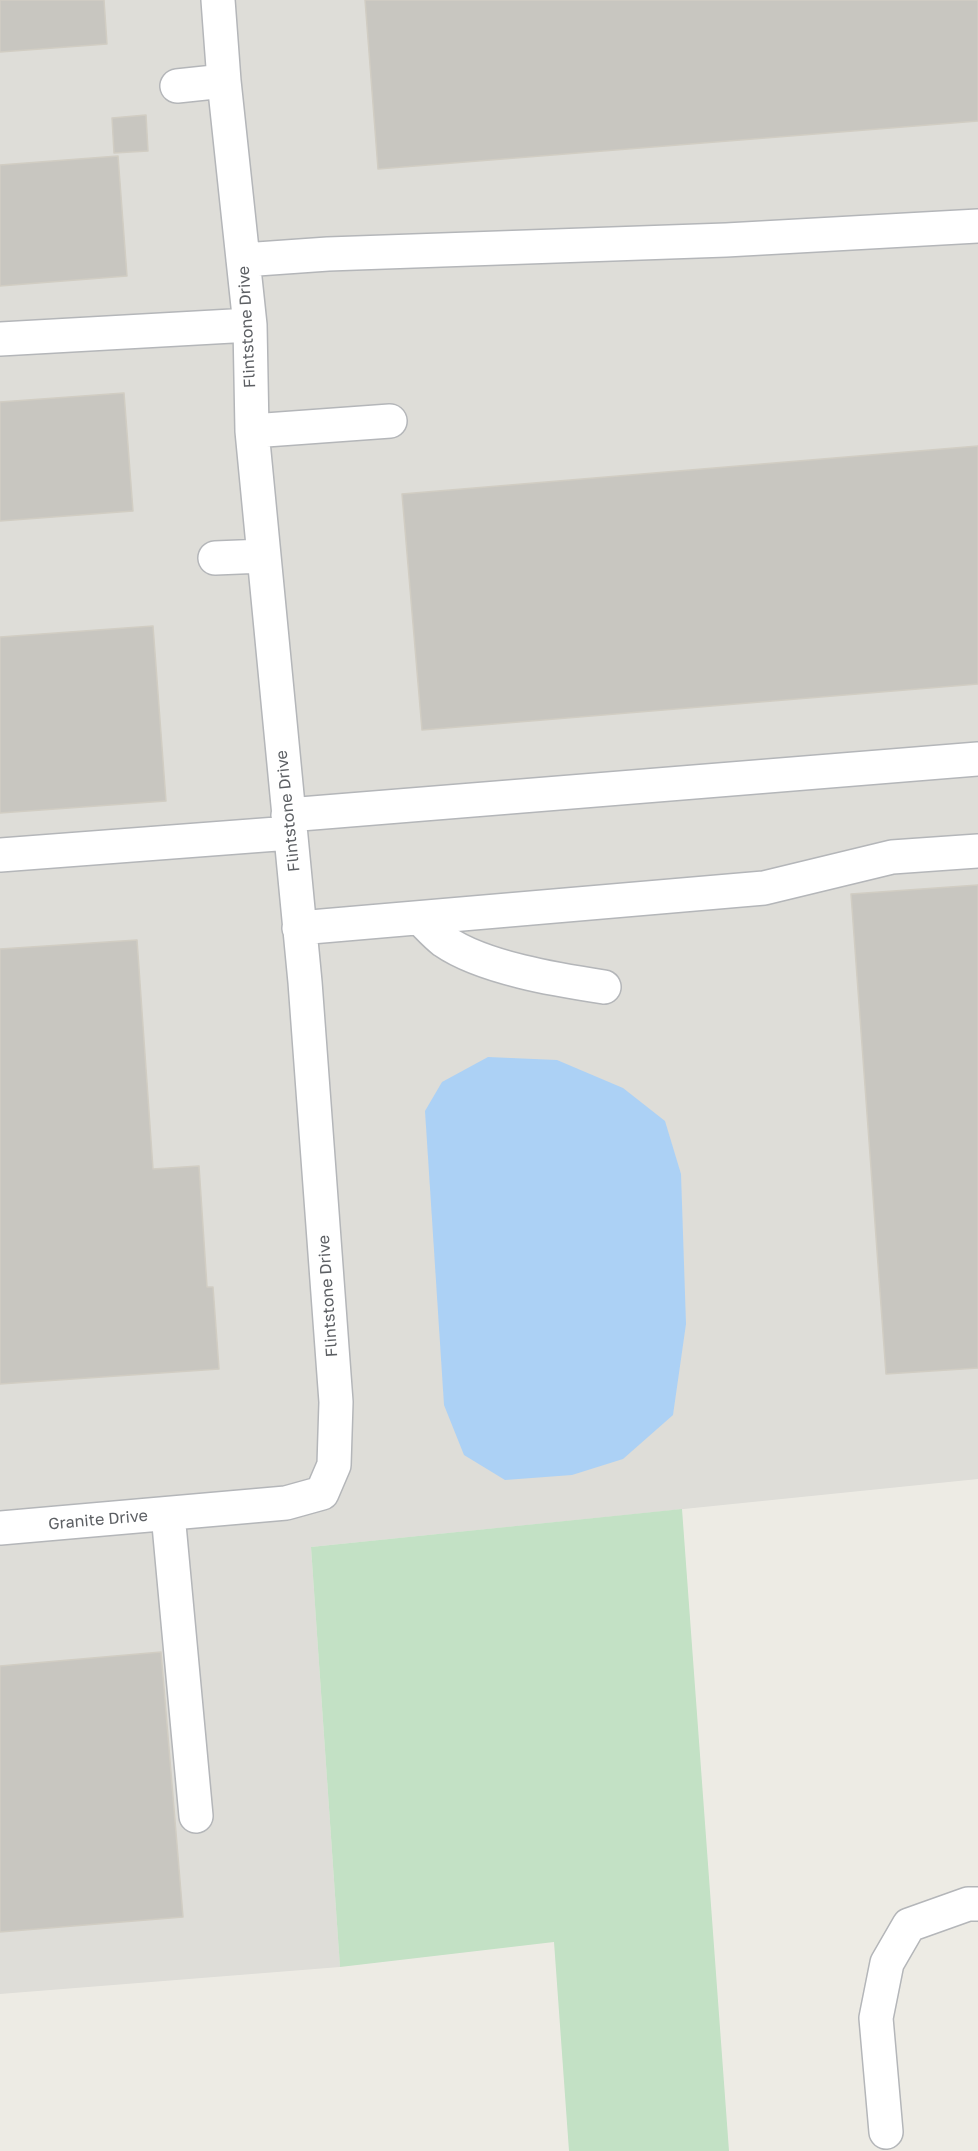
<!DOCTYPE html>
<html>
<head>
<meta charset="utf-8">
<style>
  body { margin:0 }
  canvas { display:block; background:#edebe4 }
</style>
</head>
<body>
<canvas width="978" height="2151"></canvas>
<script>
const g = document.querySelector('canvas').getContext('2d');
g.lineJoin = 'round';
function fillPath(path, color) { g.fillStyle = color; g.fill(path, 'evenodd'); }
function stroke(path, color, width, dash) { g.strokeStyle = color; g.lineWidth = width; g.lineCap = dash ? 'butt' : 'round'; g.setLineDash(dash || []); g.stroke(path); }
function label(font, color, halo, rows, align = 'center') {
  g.font = font + ' "Golos Text",sans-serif'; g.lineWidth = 6; g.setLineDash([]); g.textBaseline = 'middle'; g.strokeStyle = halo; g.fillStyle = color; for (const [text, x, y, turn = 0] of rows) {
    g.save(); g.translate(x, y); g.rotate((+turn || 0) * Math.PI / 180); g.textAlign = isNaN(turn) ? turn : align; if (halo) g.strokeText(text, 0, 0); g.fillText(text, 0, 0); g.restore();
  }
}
const industrial = new Path2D(`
  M0,0H978V1479L311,1547L340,1967L0,1994Z`);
const green = new Path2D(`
  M682,1509L729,2151H569L554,1942L340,1967L311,1547Z`);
const water = new Path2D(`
  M488,1057L557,1060L623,1088L665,1121L681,1174L686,1324L673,1415L623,1459L572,1475L505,1480L464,1455L444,1405L425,1111L442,1082Z`);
const building = new Path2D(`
  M0,0H104L107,44L0,52Z
  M365,0H978V121L378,169Z
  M146,115L148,151L114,153L112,118Z
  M118,156L127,276L0,286V165Z
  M124,393L133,511L0,521V402Z
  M978,446V684L422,730L402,494Z
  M153,626L166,801L0,813V637Z
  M978,885V1368L886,1374L851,894Z
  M137,940L153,1169L199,1166L207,1287H213L219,1369L0,1384V949Z
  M161,1652L183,1917L0,1932V1666Z`);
const minor = new Path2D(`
  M177,86L224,81
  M243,260L328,254L726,240L978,226
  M0,339L250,325
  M252,431L390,421
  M215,558L264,556
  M288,815L978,759
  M0,855L290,833
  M421,919C428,926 436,935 444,941C483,968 558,980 604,987
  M299,928L764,888L892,857L978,851
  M168,1514L196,1816
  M0,1528L286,1503L322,1493L334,1465L336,1402L305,982L252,431L250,325L224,81L218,0
  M886,2132L876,2018L887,1963L909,1925L968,1904H978`);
const streetNames = [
  ["Flintstone Drive",247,327,-93],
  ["Flintstone Drive",288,811,-96],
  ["Flintstone Drive",328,1296,-94],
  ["Granite Drive",98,1520,-5]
];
fillPath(industrial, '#deddd8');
fillPath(green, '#c3e1c5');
fillPath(water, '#acd1f5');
fillPath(building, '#c8c6c0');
stroke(building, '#d1cdc3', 1.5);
stroke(minor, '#b4b6b9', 36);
stroke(minor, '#fff', 33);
label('16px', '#5c5f63', '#fff', streetNames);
</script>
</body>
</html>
